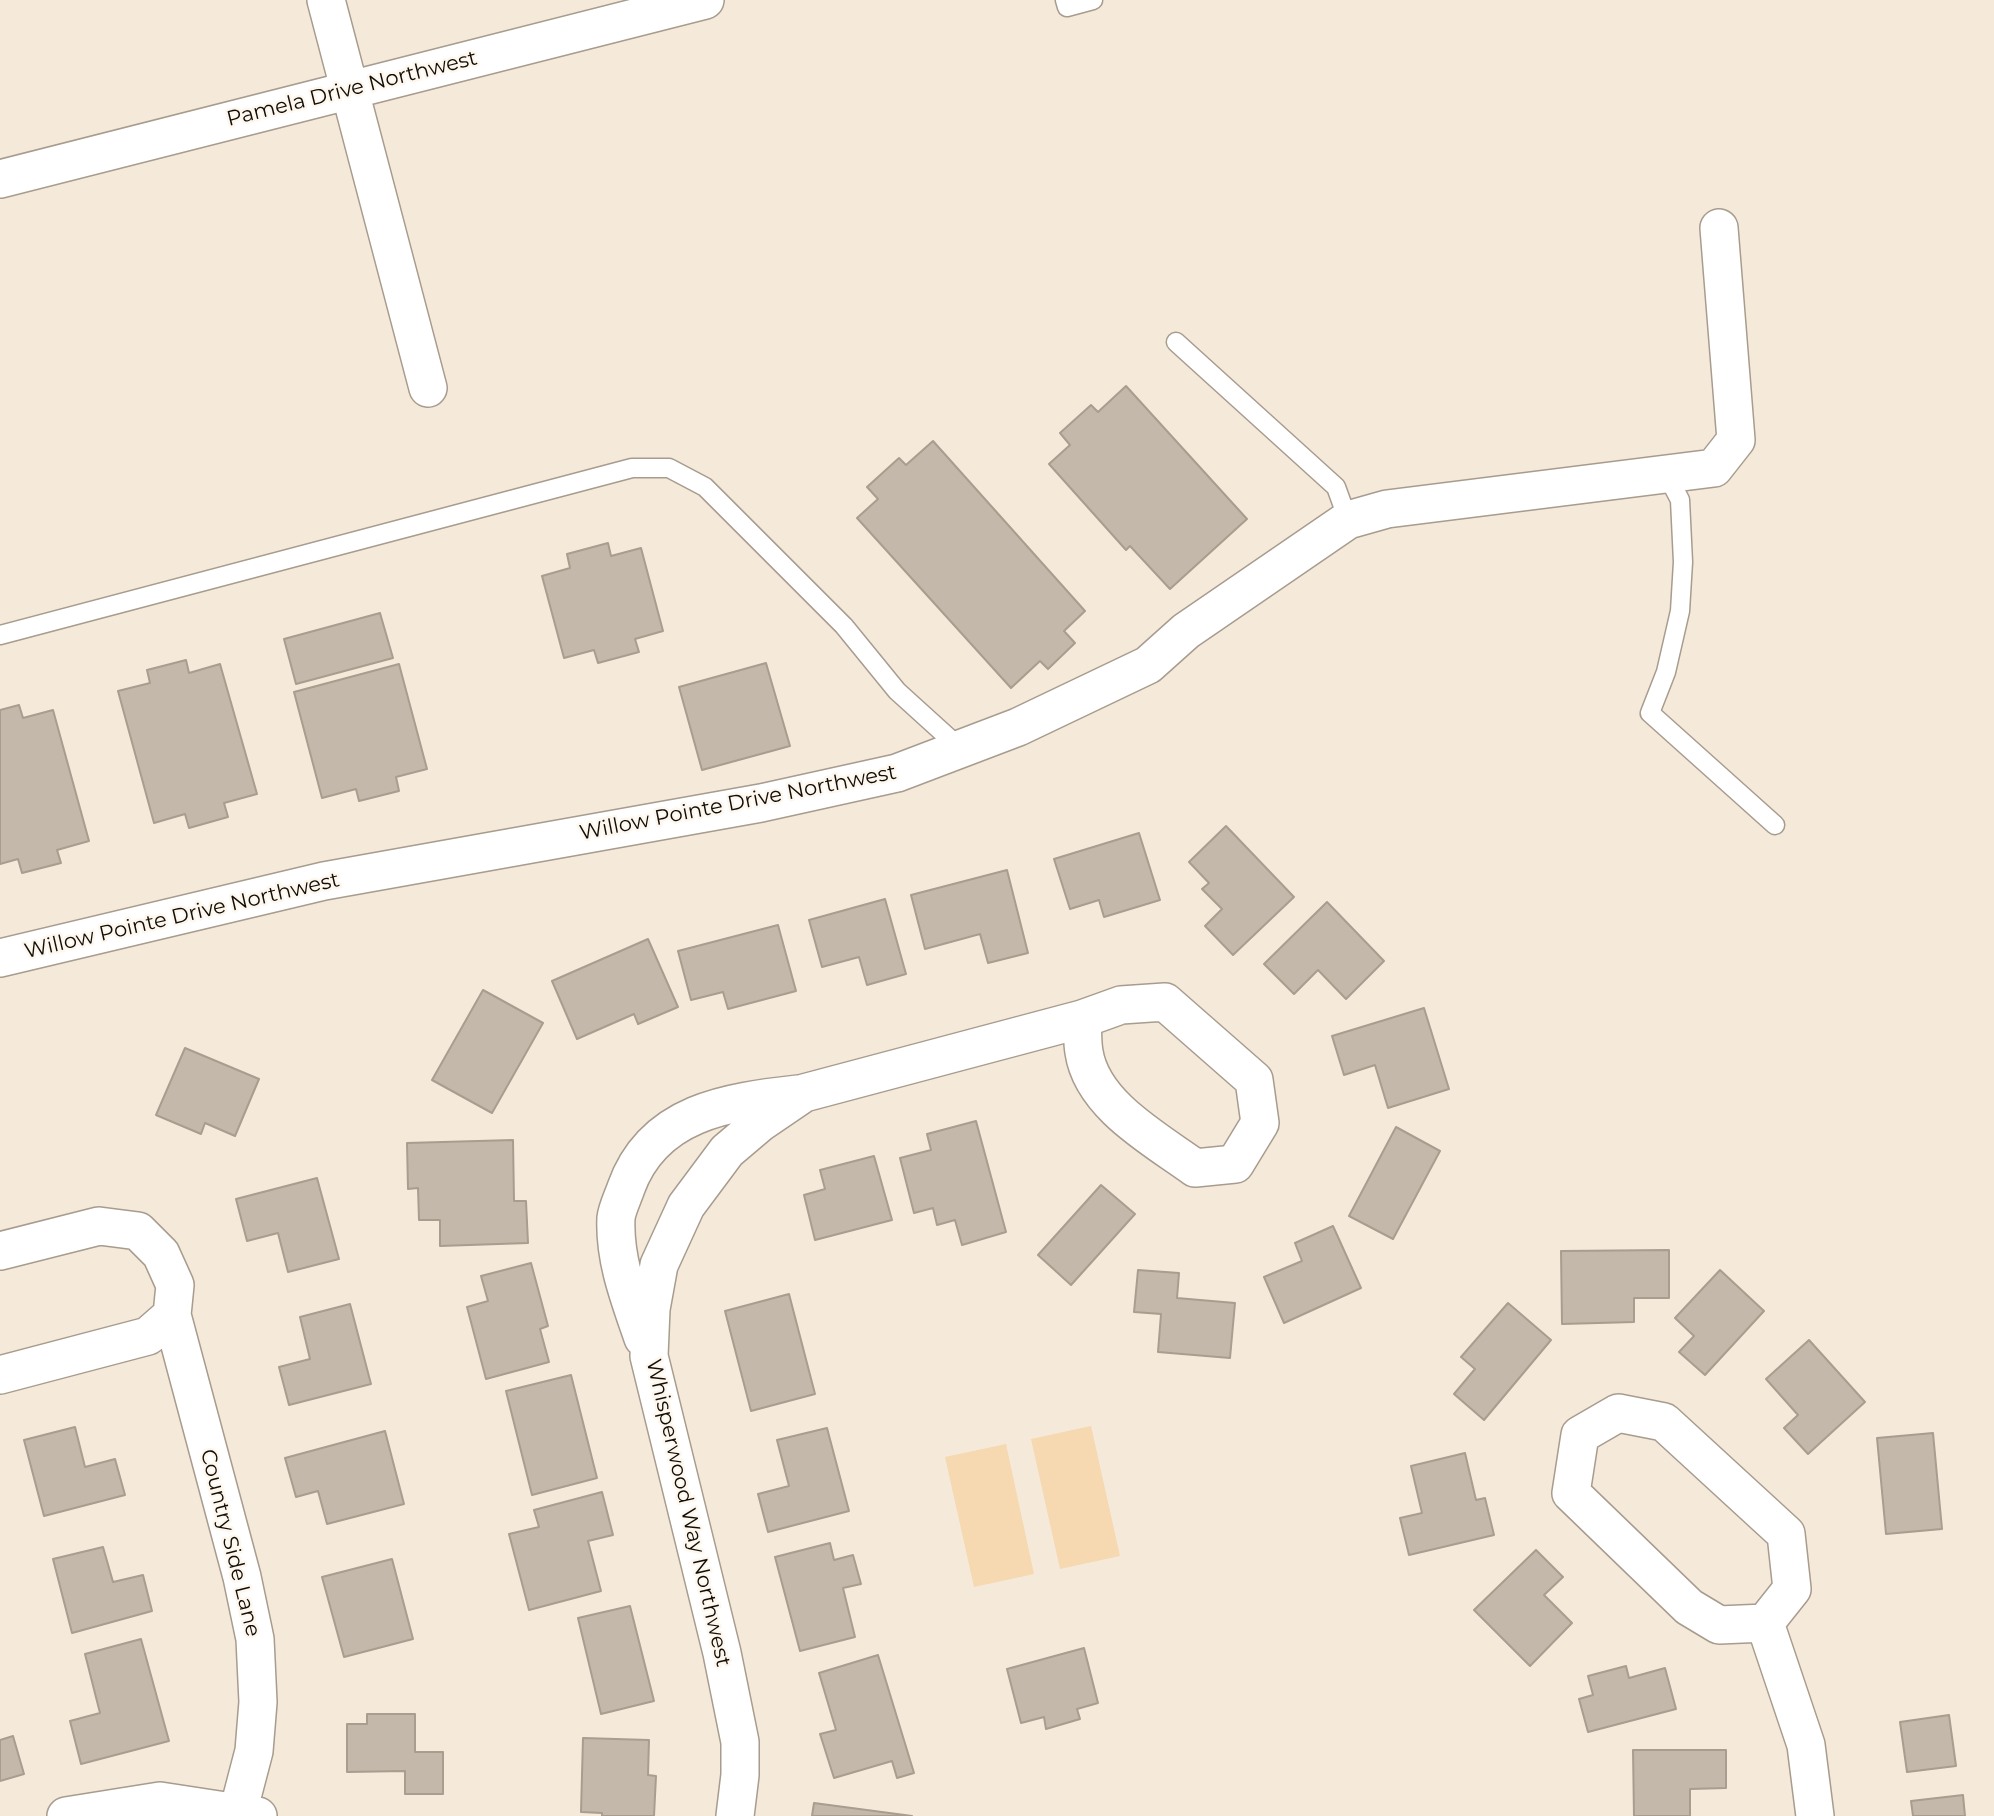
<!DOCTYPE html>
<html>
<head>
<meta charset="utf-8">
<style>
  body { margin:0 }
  canvas { display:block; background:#f5e9da }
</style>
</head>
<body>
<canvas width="1994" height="1816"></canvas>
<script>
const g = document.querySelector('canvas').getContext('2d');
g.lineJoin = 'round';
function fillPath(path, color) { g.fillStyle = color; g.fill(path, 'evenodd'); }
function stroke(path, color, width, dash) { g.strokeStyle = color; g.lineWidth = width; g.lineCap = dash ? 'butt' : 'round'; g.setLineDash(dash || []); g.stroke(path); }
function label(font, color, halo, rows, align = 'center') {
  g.font = font + ' Montserrat,sans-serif'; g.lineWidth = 5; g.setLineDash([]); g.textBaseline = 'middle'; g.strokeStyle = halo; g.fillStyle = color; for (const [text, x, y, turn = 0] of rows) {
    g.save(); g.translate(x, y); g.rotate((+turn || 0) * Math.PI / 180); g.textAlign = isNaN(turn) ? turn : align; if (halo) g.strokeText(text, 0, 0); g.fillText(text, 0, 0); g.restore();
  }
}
const green = new Path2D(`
  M1091,1426L1120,1556L1060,1569L1031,1439Z
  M1006,1444L1034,1574L974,1587L945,1457Z`);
const building = new Path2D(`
  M1126,386L1247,519L1170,589L1130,546L1126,550L1049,464L1070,445L1060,433L1091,405L1098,412Z
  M933,441L1085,611L1064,631L1075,643L1048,669L1040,661L1011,688L857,518L878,499L867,487L899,458L906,465Z
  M608,543L611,556L641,548L663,631L635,639L639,652L598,663L594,650L564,658L542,576L570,568L567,554Z
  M380,613L393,658L296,684L284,639Z
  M186,660L189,673L220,664L257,794L224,803L228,817L189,828L185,814L154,823L118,691L150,683L147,670Z
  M766,663L790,746L702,770L679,687Z
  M399,664L427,769L396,777L399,791L359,801L356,789L322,798L294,692Z
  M19,705L23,718L53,710L89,841L57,850L61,863L22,873L18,859L0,864V710Z
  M1226,826L1294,897L1233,955L1205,926L1222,909L1202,889L1209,883L1189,862Z
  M1139,833L1160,900L1104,917L1099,900L1070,909L1054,859Z
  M1007,870L1028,953L988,963L980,934L925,949L911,895Z
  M885,899L906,974L867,985L859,957L822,967L809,920Z
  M1327,902L1384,961L1346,999L1318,970L1294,994L1264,964Z
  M778,925L796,991L728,1009L723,992L691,1000L678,951Z
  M648,939L678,1007L638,1024L634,1014L577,1039L552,981Z
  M483,990L543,1023L492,1113L432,1080Z
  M1424,1008L1449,1089L1388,1108L1375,1065L1344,1075L1332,1036Z
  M185,1048L259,1079L235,1136L205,1123L201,1134L156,1115Z
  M976,1121L1006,1232L962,1245L955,1220L937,1225L933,1208L914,1213L900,1158L931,1150L927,1134Z
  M1396,1127L1440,1151L1393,1239L1349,1216Z
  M513,1140L514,1201H526L528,1243L440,1246V1220H419L418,1188L408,1189L407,1143Z
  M874,1156L892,1220L815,1240L804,1195L825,1189L820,1170Z
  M317,1178L339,1259L288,1272L278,1233L247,1241L236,1199Z
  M1101,1185L1135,1214L1071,1285L1038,1255Z
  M1333,1226L1361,1288L1284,1323L1264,1277L1302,1261L1295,1243Z
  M1669,1250V1298H1634V1322L1562,1324L1561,1251Z
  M531,1263L548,1326L540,1329L549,1362L486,1379L467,1307L488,1301L481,1276Z
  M1138,1270L1179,1273L1177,1298L1235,1303L1230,1358L1158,1352L1161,1314L1134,1312Z
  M1720,1270L1764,1311L1705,1375L1679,1352L1694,1336L1675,1318Z
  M789,1294L815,1394L751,1411L725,1311Z
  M1508,1303L1551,1340L1484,1420L1454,1394L1475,1369L1461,1357Z
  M350,1304L371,1384L289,1405L279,1367L310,1359L300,1317Z
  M1809,1340L1865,1402L1808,1454L1784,1428L1798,1415L1766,1379Z
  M571,1375L597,1478L532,1495L506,1391Z
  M75,1427L85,1467L115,1459L125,1495L44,1516L24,1440Z
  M827,1428L849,1511L768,1532L758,1494L789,1486L777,1440Z
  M385,1431L404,1504L327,1524L318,1491L296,1497L285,1458Z
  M1933,1433L1942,1529L1886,1534L1877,1438Z
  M1465,1453L1476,1500L1485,1498L1494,1535L1409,1555L1400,1518L1422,1513L1411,1466Z
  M602,1492L613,1535L588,1541L601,1591L529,1610L509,1534L539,1527L534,1510Z
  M830,1543L834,1560L853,1555L861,1584L843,1588L855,1637L800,1651L775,1557Z
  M103,1547L113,1582L143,1575L152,1611L72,1633L53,1559Z
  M1536,1550L1563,1577L1544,1595L1572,1623L1530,1666L1474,1610Z
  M392,1559L413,1639L344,1657L322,1577Z
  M630,1606L654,1701L601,1714L578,1618Z
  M141,1639L169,1741L81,1764L70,1721L100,1713L85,1654Z
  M1084,1648L1098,1703L1077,1709L1080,1719L1046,1729L1044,1717L1021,1723L1007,1669Z
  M878,1655L914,1773L897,1778L892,1761L834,1778L820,1734L836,1730L819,1673Z
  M1626,1666L1629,1678L1665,1668L1676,1709L1588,1732L1579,1699L1593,1695L1588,1676Z
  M367,1714H415V1752H443V1794H405V1771L347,1772V1724H367Z
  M1949,1715L1956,1766L1907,1772L1900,1722Z
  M13,1736L24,1774L0,1781V1740Z
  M583,1738L649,1740L648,1775L656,1776L654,1816H602V1813L581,1812Z
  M1633,1750H1726V1788L1690,1789V1816H1634Z
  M1963,1795L1965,1816H1913L1911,1801Z
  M814,1803L912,1816H812Z`);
const lane = new Path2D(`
  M1065,0L1067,7L1093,0
  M1176,342L1336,487L1348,520
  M1667,475L1680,500L1683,562L1680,611L1666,672L1650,713L1775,825
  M0,635L632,468H669L705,487L844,626L897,691L961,749`);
const street = new Path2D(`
  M326,0L428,388
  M0,179L705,0
  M0,958L324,881L761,803L897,773L1018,727L1148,665L1186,631L1348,520L1387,509L1714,468L1736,440L1719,228
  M1165,1002L1254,1080L1260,1123L1235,1164L1195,1168C1155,1139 1092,1105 1084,1052C1082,1041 1083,1030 1082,1019L1121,1005Z
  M0,1251L99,1226L138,1231L161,1254L175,1285L172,1315L148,1336L0,1375
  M172,1315L242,1577L255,1639L258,1702L254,1751L237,1816
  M643,1338C630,1300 614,1260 616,1218C617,1209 623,1197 626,1188C653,1112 727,1102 798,1094
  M1618,1413L1664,1422L1786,1534L1792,1589L1765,1623L1719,1625L1689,1607L1571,1493L1580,1435Z
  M1765,1623L1806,1745L1815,1816
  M66,1816L160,1801L258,1816
  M735,1816L740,1775V1742L722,1653L649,1356L651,1309L659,1265L686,1206L727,1151L760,1123L804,1093L1082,1019`);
const streetNames = [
  ["Pamela Drive Northwest",352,89,-14],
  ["Willow Pointe Drive Northwest",738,803,-11],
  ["Willow Pointe Drive Northwest",182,916,-13],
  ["Whisperwood Way Northwest",688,1513,77],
  ["Country Side Lane",230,1543,76]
];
fillPath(green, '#f6d8b1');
fillPath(building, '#c3b8a9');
stroke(building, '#a89d8f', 2);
stroke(lane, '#a79c8e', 21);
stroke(street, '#a79c8e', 40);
stroke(lane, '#fff', 18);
stroke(street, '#fff', 37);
label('21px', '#100c07', '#fef7ee', streetNames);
</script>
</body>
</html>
